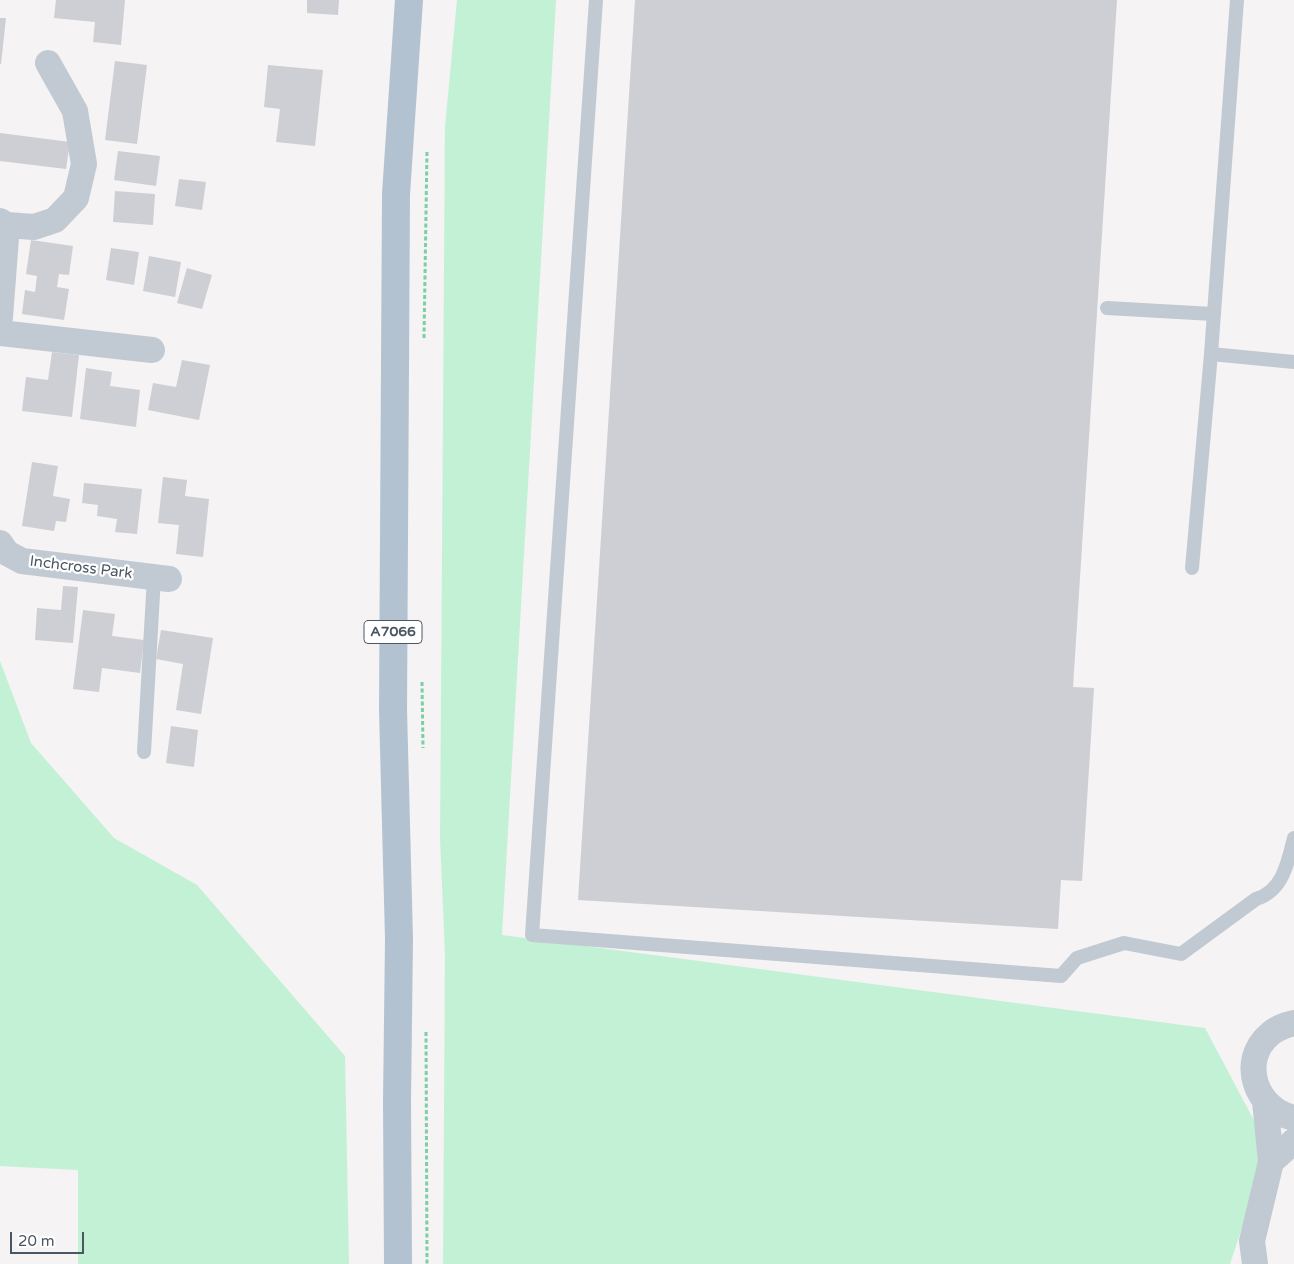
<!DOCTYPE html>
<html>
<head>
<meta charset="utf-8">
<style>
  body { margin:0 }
  #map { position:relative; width:1294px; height:1264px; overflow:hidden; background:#f5f3f3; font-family:"Varela Round",sans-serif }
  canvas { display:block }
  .scale { position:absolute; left:10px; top:1232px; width:74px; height:22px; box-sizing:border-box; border:2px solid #4a5661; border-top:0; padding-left:6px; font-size:15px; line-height:18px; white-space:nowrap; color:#4a5661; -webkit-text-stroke:4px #fff; paint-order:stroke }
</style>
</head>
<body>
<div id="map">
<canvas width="1294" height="1264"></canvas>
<div class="scale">20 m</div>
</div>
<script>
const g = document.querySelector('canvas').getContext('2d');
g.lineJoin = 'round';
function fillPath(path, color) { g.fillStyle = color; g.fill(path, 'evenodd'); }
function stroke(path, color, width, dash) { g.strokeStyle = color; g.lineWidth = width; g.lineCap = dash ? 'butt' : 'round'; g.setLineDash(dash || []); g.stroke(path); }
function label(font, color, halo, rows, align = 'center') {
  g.font = font + ' "Varela Round",sans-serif'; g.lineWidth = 4.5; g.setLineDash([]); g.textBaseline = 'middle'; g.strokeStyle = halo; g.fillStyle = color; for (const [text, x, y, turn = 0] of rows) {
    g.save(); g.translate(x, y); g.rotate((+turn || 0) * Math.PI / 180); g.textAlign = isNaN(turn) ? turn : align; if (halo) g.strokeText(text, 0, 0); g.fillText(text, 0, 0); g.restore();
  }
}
const green = new Path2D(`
  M457,0H556L502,935L1205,1028L1267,1145L1256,1186L1230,1264H443L445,955L440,838L445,127Z
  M0,661L31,743L114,838L197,885L345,1056L349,1264H78V1170L0,1166Z`);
const building = new Path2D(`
  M56,0H125L121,45L93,42L95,22L54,18Z
  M307,0H339L338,15L307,13Z
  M635,0H1117L1073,687L1094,688L1082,881L1061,880L1058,929L578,900Z
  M0,18H6L1,64H0Z
  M115,61L147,65L137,144L105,140Z
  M268,65L323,70L315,146L276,142L280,109L264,107Z
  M0,133L70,142L66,169L0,161Z
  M118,151L160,156L156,186L114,180Z
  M179,179L206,182L202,210L175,206Z
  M115,191L155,194L153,225L113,222Z
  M31,240L73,246L69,275L59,274L57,287L69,289L64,320L22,314L25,290L35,292L37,276L26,274Z
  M111,248L139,252L134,285L106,280Z
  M149,256L181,262L175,297L143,291Z
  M187,268L212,275L202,309L177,303Z
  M52,352L79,355L72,417L22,411L26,377L48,380Z
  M182,360L210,365L199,420L148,410L153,383L176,387Z
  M86,368L112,372L110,386L140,390L136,427L80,419Z
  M32,462L58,466L53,496L70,499L66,522L56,521L54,531L22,526Z
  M163,477L187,480L185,496L209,499L203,557L176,554L179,525L158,523Z
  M84,483L142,489L137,534L115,532L117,519L97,516L98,505L82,503Z
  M63,586L78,587L73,643L35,640L37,608L61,610Z
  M83,610L115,614L112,636L144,640L140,673L102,668L99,692L73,689Z
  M161,630L213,638L201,714L176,710L183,664L156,659Z
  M171,726L198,730L194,767L166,763Z`);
const path = new Path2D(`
  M424,338L427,150
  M422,682L423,748
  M426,1032L427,1264`);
const lane = new Path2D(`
  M596,0L532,935L1061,976L1077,958L1124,943L1181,954L1256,899C1283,891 1288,862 1294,838
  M1107,308L1213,314
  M1211,354L1237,0
  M1192,568L1211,354L1294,362
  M144,752L154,577`);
const street = new Path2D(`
  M0,221L7,225L0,317
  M7,225L34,227L55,220L76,198L84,164L75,111L48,63
  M0,333L152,350
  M0,543L7,553L22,561L169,579
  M1294,1023C1285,1025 1277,1028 1270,1034C1238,1061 1256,1110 1294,1118
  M1271,1162L1294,1141
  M1255,1264L1252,1241L1271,1162L1265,1101`);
const primary = new Path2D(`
  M398,1264L397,1101L399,939L393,709L396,194L409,0`);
const shields = [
  [393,632,58]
];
const shieldNames = [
  ["A7066",393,632]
];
const streetNames = [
  ["Inchcross Park",81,568,7]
];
fillPath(green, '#c3f1d5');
fillPath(building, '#cdcfd5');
stroke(path, '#7ad0a6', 3, [4, 2.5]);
stroke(lane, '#c1cad2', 14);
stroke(street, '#c1cad2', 26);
stroke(primary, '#b3c2d1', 28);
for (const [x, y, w] of shields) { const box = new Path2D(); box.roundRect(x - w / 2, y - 11.5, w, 23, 4); g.fillStyle = '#fff'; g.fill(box); stroke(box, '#4a5661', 1); }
label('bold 14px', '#4a5661', null, shieldNames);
label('15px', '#4a5661', '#fff', streetNames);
</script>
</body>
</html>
